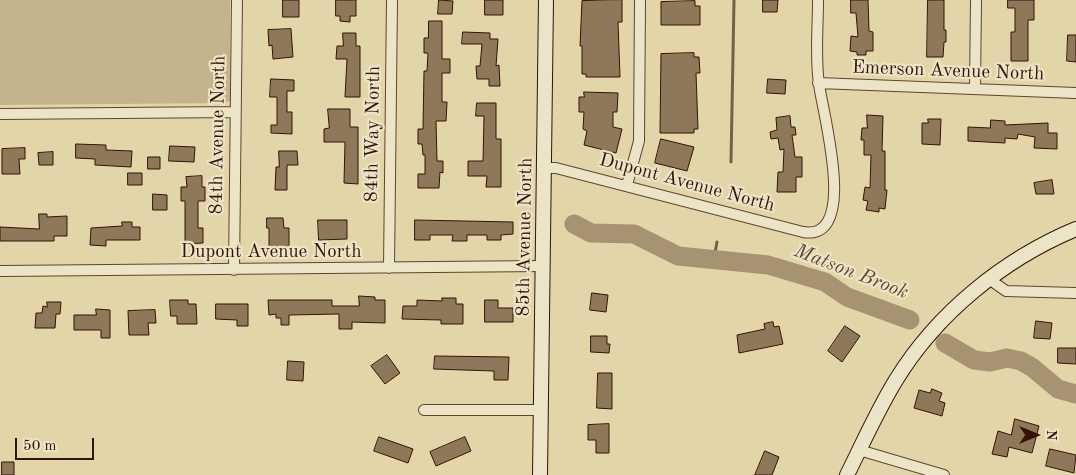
<!DOCTYPE html>
<html>
<head>
<meta charset="utf-8">
<style>
  body { margin:0 }
  #map { position:relative; width:1076px; height:475px; overflow:hidden; background:#e2d5a7; font-family:"Old Standard TT",serif }
  canvas { display:block }
  .north { position:absolute; left:1011px; top:410px; width:50px; height:50px; -webkit-text-stroke:4px #ece4c6; paint-order:stroke; rotate:90deg; font-size:14px; font-weight:700; line-height:20px; text-align:center; color:#331307 }
  .north::after { content:''; display:block; margin:auto; width:18px; height:22px; background:#331307; clip-path:polygon(50% 0,100% 100%,50% 72%,0 100%) }
  .scale { position:absolute; left:15px; top:438px; width:79px; height:22px; box-sizing:border-box; border:2px solid #331307; border-top:0; padding-left:6px; font-size:15px; line-height:18px; white-space:nowrap; color:#331307; -webkit-text-stroke:4px #ece4c6; paint-order:stroke }
</style>
</head>
<body>
<div id="map">
<canvas width="1076" height="475"></canvas>
<div class="north">N</div>
<div class="scale">50 m</div>
</div>
<script>
const g = document.querySelector('canvas').getContext('2d');
g.lineJoin = 'round';
function fillPath(path, color) { g.fillStyle = color; g.fill(path, 'evenodd'); }
function stroke(path, color, width, dash) { g.strokeStyle = color; g.lineWidth = width; g.lineCap = dash ? 'butt' : 'round'; g.setLineDash(dash || []); g.stroke(path); }
function label(font, color, halo, rows, align = 'center') {
  g.font = font + ' "Old Standard TT",serif'; g.lineWidth = 4.5; g.setLineDash([]); g.textBaseline = 'middle'; g.strokeStyle = halo; g.fillStyle = color; for (const [text, x, y, turn = 0] of rows) {
    g.save(); g.translate(x, y); g.rotate((+turn || 0) * Math.PI / 180); g.textAlign = isNaN(turn) ? turn : align; if (halo) g.strokeText(text, 0, 0); g.fillText(text, 0, 0); g.restore();
  }
}
const green = new Path2D(`
  M0,0H230V101L225,103L0,105Z`);
const stream = new Path2D(`
  M731,162L734,0
  M714,258L717,242`);
const river = new Path2D(`
  M574,224L591,233L634,234L678,256L768,265L825,282L847,297L910,320
  M945,343L974,360L990,362L1007,358L1021,361L1033,368L1058,389L1076,394`);
const building = new Path2D(`
  M283,0H299V17H283Z
  M336,0H356V16H350V22L340,21V16H336Z
  M439,0L453,1L452,14H438Z
  M485,0H503V15H485Z
  M622,0V22H618L620,77H586V74H582V46H580L582,1Z
  M763,0H778L777,12H763Z
  M851,0H868L869,31L873,32V51H866V55H857V52L850,51L851,36L858,37L856,13H851Z
  M928,0H944V30H946V42H944L943,57H927Z
  M1008,0H1034V20H1028V61H1011V32H1015V8H1008Z
  M695,1V6H700V25H661V2Z
  M429,21H442V59H450V73H442V102H447L446,121H436L437,161H443V173L440,172L439,188H418V174H425V155H423L422,144H418V129H423L424,71H427L428,53H424V38H428Z
  M291,29L293,57L273,59L272,45L269,46L268,30Z
  M463,32L490,33V39H498L496,66L499,65L500,86H489V79H477L476,66H480L482,44H462Z
  M343,33H356V46H360V97H345L347,59H336L337,46H343Z
  M1068,35H1076V62L1067,61Z
  M694,53V57H699L700,73H696L698,129H694V133H660L661,54Z
  M271,79L294,80V91H287V112H292V134L271,133V125H277V97H270Z
  M768,79L786,80L785,94L767,93Z
  M584,92L618,93L617,112H613V127L622,129L616,153L584,145L587,131L583,129L584,112H579V97H584Z
  M477,103H496V139H501V187H486L487,176H468V161H483L484,116H476Z
  M328,109H350V127H358V184L344,183L345,142H324V129L329,128Z
  M867,115L883,116L882,151H885V190H887L885,209L879,208V212L866,210L868,201L863,200L865,187L870,188L871,155H864V140H861L862,128H867Z
  M790,116L791,127H795L796,135H792L795,157H802V177H796V192H777L778,172H783L784,149L780,150L778,138L771,139L770,132L777,130L776,118Z
  M928,119H941L940,145L922,144V123H928Z
  M991,120L1005,121V125L1048,123V133H1057V149L1034,148L1035,137L1018,134L1017,139L1005,138V143L968,141V127L990,128Z
  M661,139L694,147L687,171L655,163Z
  M76,144L106,145V150L132,151L131,167L95,165V159L76,158Z
  M170,146L195,147L194,162L169,161Z
  M25,148V159H19L20,174H2V149Z
  M279,151H297L298,165H287V190H275L276,167H279Z
  M53,152V165H39L38,153Z
  M148,157H160V169H148Z
  M128,173H142V185H128Z
  M202,176V187H205V201H198V228H203V243L185,244V201H181V187H187L186,177Z
  M1052,180L1054,194H1036L1034,183Z
  M153,194L167,195V210H153Z
  M39,214H47V217L67,216V236H54V241H0V227L39,229Z
  M267,218H283L284,228H289V252H269V228H267Z
  M318,220H347V239L319,240Z
  M415,220L513,222V234L501,235V240H487V235H467V241H452L453,235H430V240H415Z
  M122,222H132V227H140V240H106V246L90,245L91,228L122,226Z
  M592,293L608,295L606,312L590,310Z
  M359,296L375,297V300H385V323L352,322V329H339V314L289,315V325H281V318H276V314L269,315L268,300H332V306H359Z
  M442,298H456V304H463V324H441V320L402,319L403,306H417V300L442,301Z
  M170,300H188V304H196L197,324H177V316H171Z
  M485,300H498V308H513V322H485Z
  M47,302H61L60,314H56L55,328H35L36,313H42L43,306L47,307Z
  M216,304H248V326H237V320L216,319Z
  M96,309L110,310V338H101V330H74V315H96Z
  M155,310L156,323H148L149,335H129L128,311Z
  M1036,321L1052,323L1050,339L1034,338Z
  M773,322L774,327L779,326L783,344L739,353L737,335L765,329L764,324Z
  M845,326L860,336L842,362L828,351Z
  M591,336H607V344H610L609,353L591,352Z
  M1058,348H1076V364L1058,363Z
  M387,355L400,373L385,384L371,366Z
  M435,356L509,357L508,380H494V371L434,369Z
  M288,361L304,362L303,381L287,380Z
  M598,373H612V409L597,408Z
  M932,389L942,393L939,401L945,403L942,416L914,408L919,390L930,393Z
  M1015,419L1039,426L1032,453L1009,447L1007,457L992,454L998,431L1011,435Z
  M609,424V453H596V440H588V425Z
  M379,437L413,449L408,463L374,451Z
  M465,437L471,451L436,466L430,452Z
  M1050,449L1076,455L1074,473L1046,466Z
  M765,451L779,457L772,475H755Z
  M2,462H14V475H2Z`);
const street = new Path2D(`
  M818,83L1076,93
  M975,89L976,0
  M0,114L235,112
  M545,168H556L803,232C860,242 822,111 819,84C815,57 818,28 818,0
  M627,185L639,141L640,0
  M389,268L392,0
  M234,270L237,0
  M0,271L543,266
  M989,279L1006,291L1076,293
  M424,410H541
  M859,450L944,475`);
const secondary = new Path2D(`
  M540,475L546,0
  M847,475C863,443 877,411 896,380C937,313 1004,259 1076,229`);
const streetNames = [
  ["Emerson Avenue North",948,71,2],
  ["84th Way North",373,134,-89],
  ["84th Avenue North",218,135,-89],
  ["Dupont Avenue North",687,183,15],
  ["85th Avenue North",525,237,-89],
  ["Dupont Avenue North",271,252]
];
const waterNames = [
  ["Matson Brook",851,272,21]
];
fillPath(green, '#c4b48c');
stroke(stream, '#786047', 3);
stroke(river, '#a69371', 19);
fillPath(building, '#8e785a');
stroke(building, '#331307', 1);
stroke(street, '#5f442f', 12);
stroke(secondary, '#331307', 16);
stroke(street, '#ece4c6', 10);
stroke(secondary, '#ece4c6', 14);
label('19px', '#331307', '#ece4c6', streetNames);
label('italic 20px', '#614631', '#ece4c6', waterNames);
</script>
</body>
</html>
